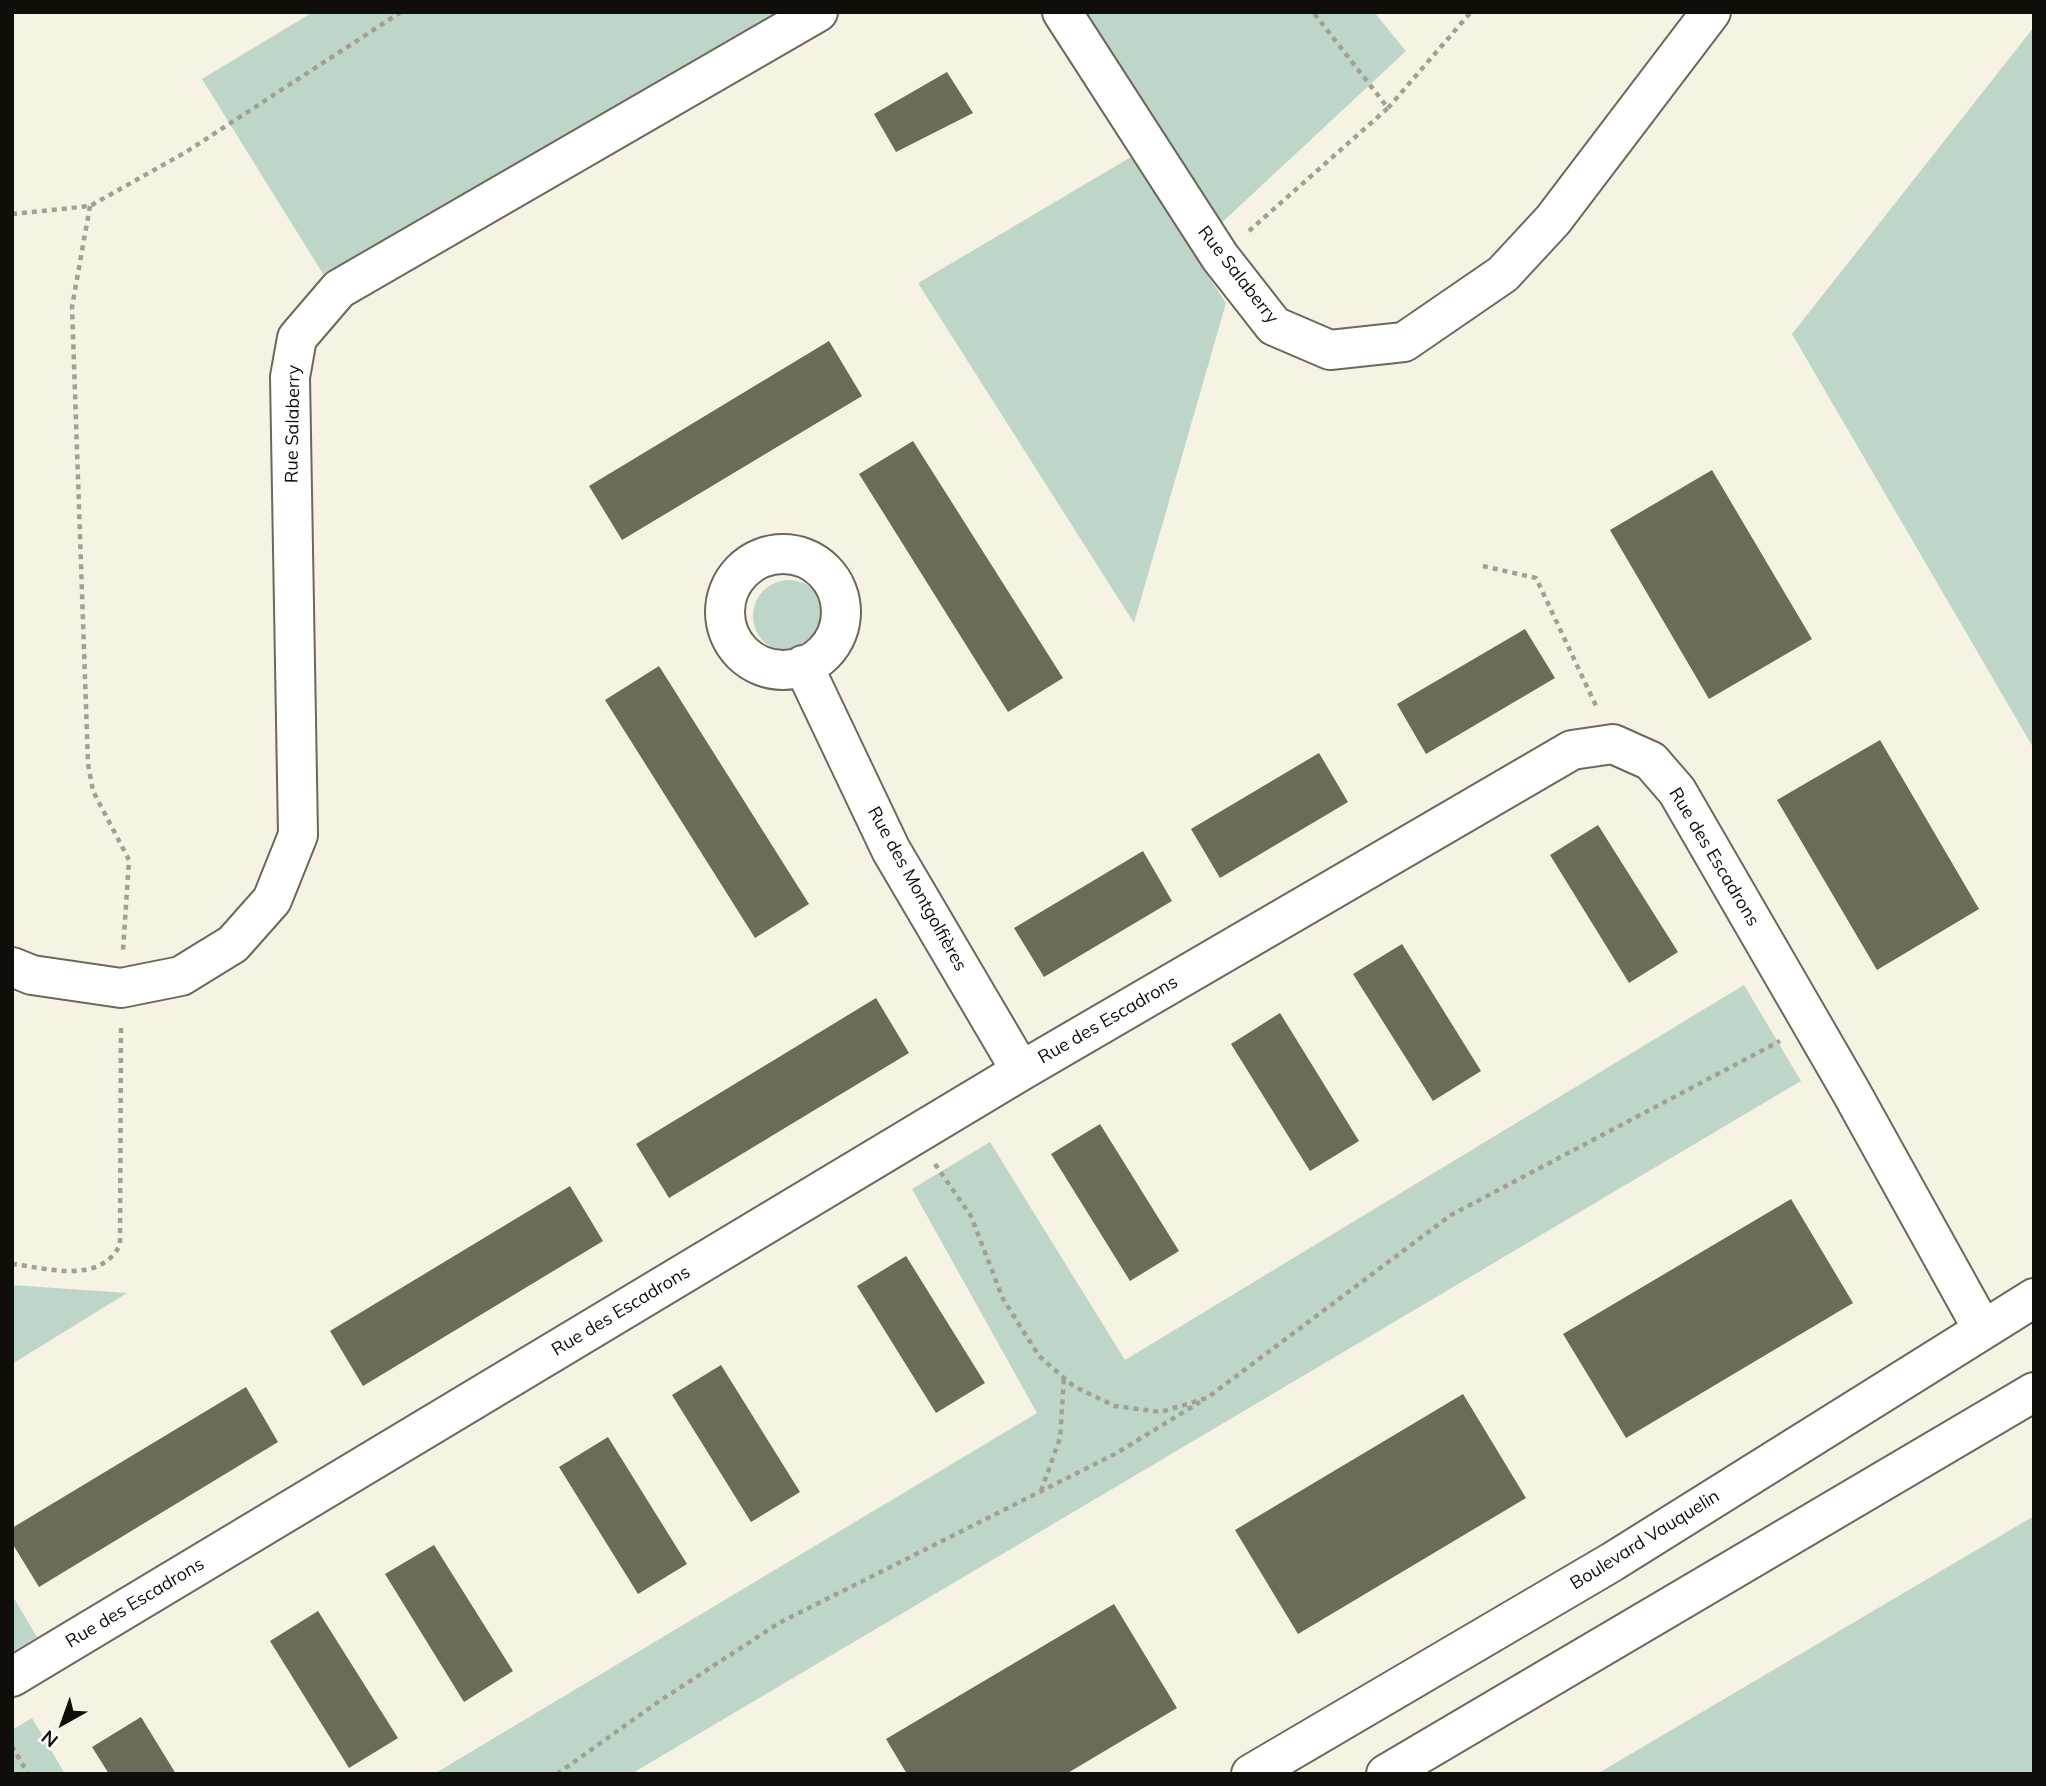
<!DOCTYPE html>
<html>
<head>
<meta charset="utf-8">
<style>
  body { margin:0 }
  #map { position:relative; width:2046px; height:1786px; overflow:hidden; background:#f7f3e4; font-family:Mulish,sans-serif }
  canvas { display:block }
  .frame { position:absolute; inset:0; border:14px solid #0f0e08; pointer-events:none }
  .north { position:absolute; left:28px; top:1688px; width:70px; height:70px; -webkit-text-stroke:5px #fff; paint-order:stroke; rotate:220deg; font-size:19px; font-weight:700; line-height:28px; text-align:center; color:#0f0e08 }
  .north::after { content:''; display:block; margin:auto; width:24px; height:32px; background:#0f0e08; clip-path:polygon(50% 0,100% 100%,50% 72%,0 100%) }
</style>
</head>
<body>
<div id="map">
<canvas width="2046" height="1786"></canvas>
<div class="frame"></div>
<div class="north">N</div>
</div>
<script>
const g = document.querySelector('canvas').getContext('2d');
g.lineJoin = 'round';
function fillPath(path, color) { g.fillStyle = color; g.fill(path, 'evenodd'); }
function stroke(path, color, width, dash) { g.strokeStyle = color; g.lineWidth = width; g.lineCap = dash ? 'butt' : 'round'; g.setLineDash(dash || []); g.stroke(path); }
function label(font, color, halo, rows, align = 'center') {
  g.font = font + ' Mulish,sans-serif'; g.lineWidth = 5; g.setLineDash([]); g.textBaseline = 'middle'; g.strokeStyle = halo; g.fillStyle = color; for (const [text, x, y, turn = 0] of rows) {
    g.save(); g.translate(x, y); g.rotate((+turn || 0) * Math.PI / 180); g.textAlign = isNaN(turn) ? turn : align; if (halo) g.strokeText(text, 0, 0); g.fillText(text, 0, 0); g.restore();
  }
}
const green = new Path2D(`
  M313,12H785L323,274L202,79Z
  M1076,12H1374L1406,51L1215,229Z
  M2034,27V749L1792,334Z
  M1131,157L1226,303L1134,623L918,283Z
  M753 616a36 36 0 1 1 72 0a36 36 0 1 1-72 0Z
  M1744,985L1801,1081L631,1774H434L1037,1413L912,1189L990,1142L1125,1360Z
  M12,1285L127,1293L12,1364Z
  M2034,1516V1774H1597Z
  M12,1595L37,1637L12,1652Z
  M32,1718L65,1774H14L12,1730Z`);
const building = new Path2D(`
  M947,72L973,113L896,152L874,114Z
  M829,341L862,396L622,540L589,486Z
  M913,441L1063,678L1008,712L859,474Z
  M1712,470L1812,639L1709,699L1610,530Z
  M1525,629L1555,678L1426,754L1397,704Z
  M659,666L809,904L755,938L605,700Z
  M1880,740L1979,909L1877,970L1777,800Z
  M1319,753L1348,802L1220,878L1191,829Z
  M1598,825L1678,952L1629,983L1550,855Z
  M1143,851L1172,901L1044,977L1014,928Z
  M1402,944L1481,1071L1433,1101L1353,974Z
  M876,998L909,1053L669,1198L636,1144Z
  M1280,1013L1359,1141L1310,1171L1231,1044Z
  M1100,1124L1179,1251L1130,1281L1051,1154Z
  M570,1186L603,1241L363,1386L330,1331Z
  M1791,1199L1853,1303L1626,1438L1563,1334Z
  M906,1256L985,1383L936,1413L857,1286Z
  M721,1365L800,1492L751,1522L672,1395Z
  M246,1387L278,1442L39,1587L12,1543V1528Z
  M1463,1394L1526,1498L1298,1634L1235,1530Z
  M608,1437L687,1564L638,1594L559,1467Z
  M434,1545L513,1671L464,1702L385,1574Z
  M1114,1604L1177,1708L1066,1774H907L886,1739Z
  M318,1611L398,1738L349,1768L270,1641Z
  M141,1717L176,1774H109L92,1747Z`);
const path = new Path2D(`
  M1388,108L1471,12
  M90,206L72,307L88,764L93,791L129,860L123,950
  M12,214L90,206L186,152L401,12
  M1249,231L1388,108L1313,12
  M1483,566L1536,578L1597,708
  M935,1164L971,1216L1003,1299L1039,1356L1064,1378L1075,1387L1115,1406L1161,1412L1207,1398L1451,1215L1780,1041
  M12,1264C48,1268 99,1285 120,1245L121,1026
  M1041,1491L1060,1438L1064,1378
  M12,1746L28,1774
  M557,1774L661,1700L779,1623L1115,1454L1200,1402`);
const street = new Path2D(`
  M1062,12L1220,257L1274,326L1330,350L1404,342L1503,274L1553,220L1711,12
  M725 612a58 58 0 1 1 116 0a58 58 0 1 1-116 0Z
  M803,665L891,850L1021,1071
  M12,967L32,975L121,988L181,976L233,944L272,900L298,835L290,377L297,338L339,289L818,12
  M12,1677L1021,1071L1572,750L1613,744L1651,761L1677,791L1850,1090L1982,1328`);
const secondary = new Path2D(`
  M1251,1774L1612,1562L2034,1298
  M1386,1774L2034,1392`);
const streetNames = [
  ["Rue Salaberry",1238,275,52],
  ["Rue Salaberry",293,424,-89],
  ["Rue des Escadrons",1714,857,59],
  ["Rue des Montgolfières",917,889,61],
  ["Rue des Escadrons",1108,1020,-30],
  ["Rue des Escadrons",621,1311,-31],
  ["Boulevard Vauquelin",1645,1540,-32],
  ["Rue des Escadrons",135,1603,-31]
];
fillPath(green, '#bed6c7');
fillPath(building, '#6d695b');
stroke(street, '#6c685b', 42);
stroke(secondary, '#6c685b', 42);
stroke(path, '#a29f93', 4.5, [5, 5]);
stroke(street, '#fff', 38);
stroke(secondary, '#fff', 38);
label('18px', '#0f0e08', '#fff', streetNames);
</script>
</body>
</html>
